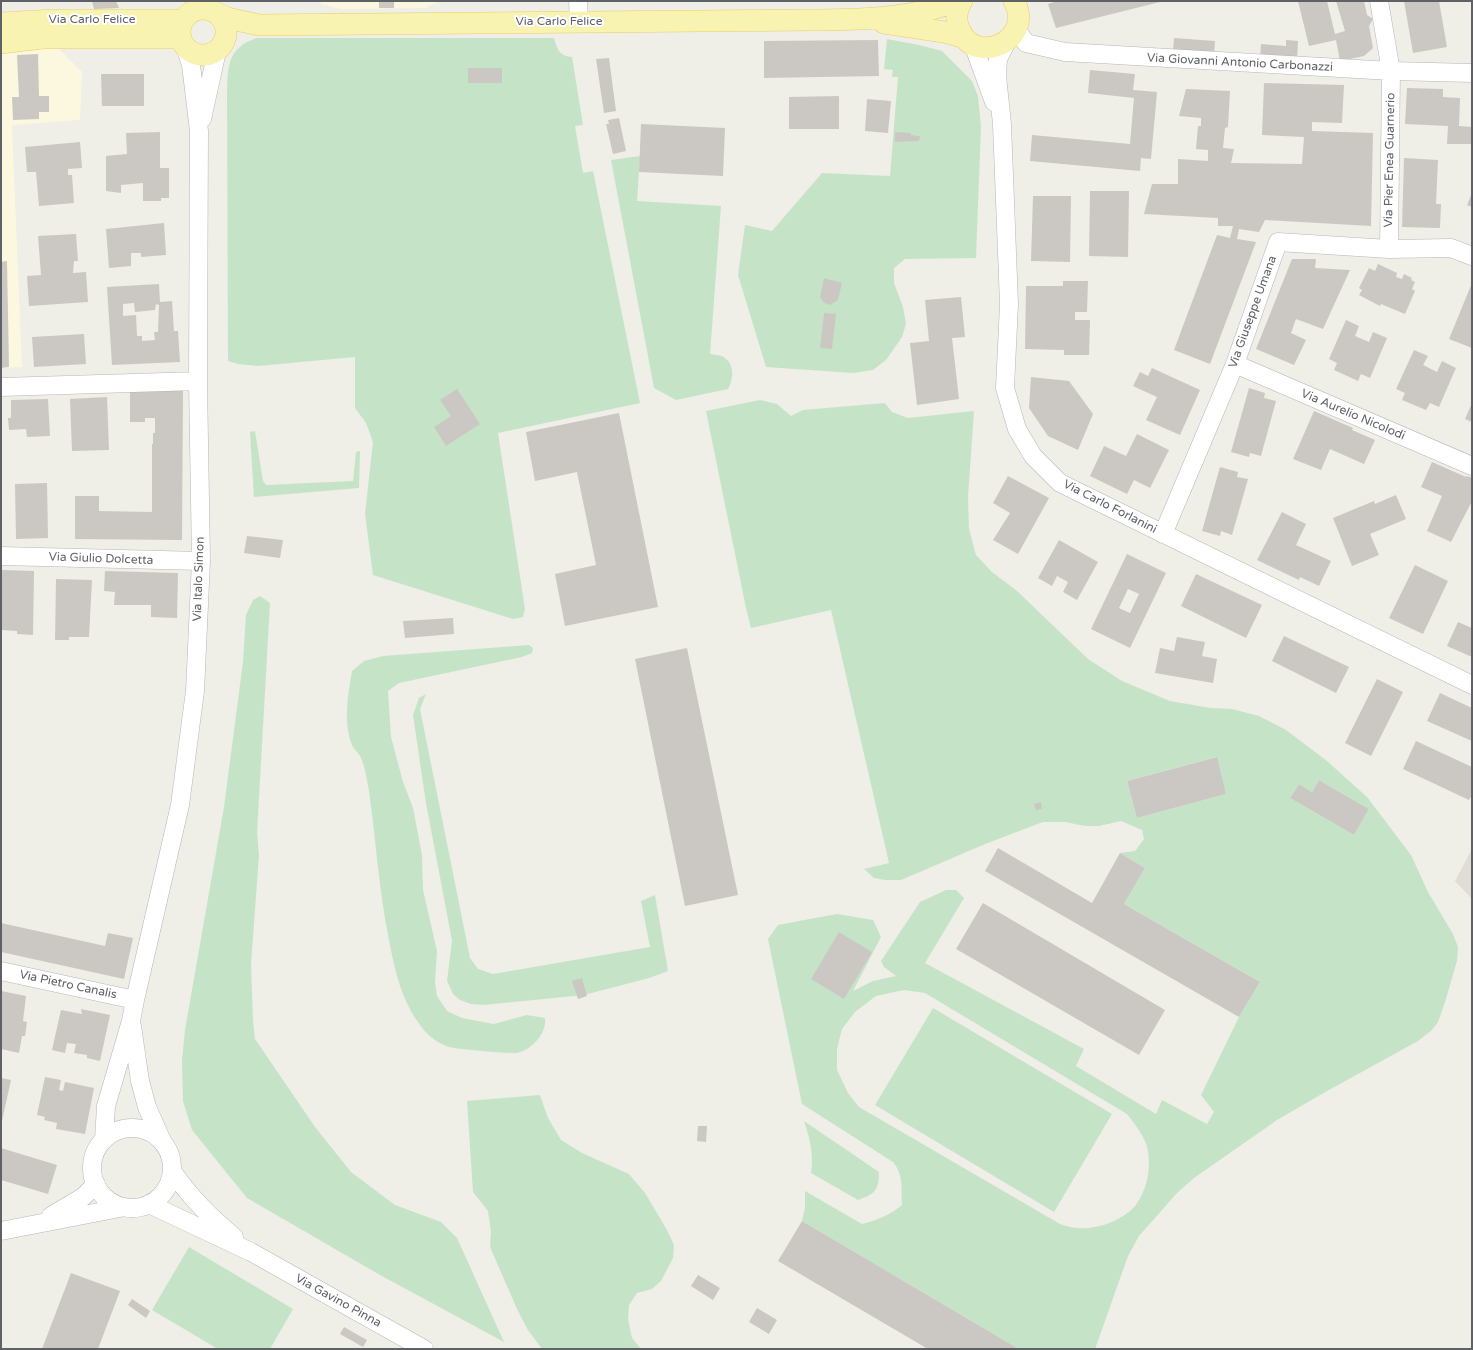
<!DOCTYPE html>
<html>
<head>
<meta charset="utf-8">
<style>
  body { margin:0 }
  #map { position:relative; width:1473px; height:1350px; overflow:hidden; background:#efeee7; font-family:"Varela Round",sans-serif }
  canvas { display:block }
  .frame { position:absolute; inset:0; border:2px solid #5e6166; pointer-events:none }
</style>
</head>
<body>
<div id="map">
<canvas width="1473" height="1350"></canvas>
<div class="frame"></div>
</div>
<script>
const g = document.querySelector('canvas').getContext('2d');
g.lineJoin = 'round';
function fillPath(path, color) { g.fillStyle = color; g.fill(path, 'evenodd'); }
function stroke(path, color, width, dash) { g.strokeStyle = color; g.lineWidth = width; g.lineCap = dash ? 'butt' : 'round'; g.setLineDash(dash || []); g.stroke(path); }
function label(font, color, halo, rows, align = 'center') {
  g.font = font + ' "Varela Round",sans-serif'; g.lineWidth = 4; g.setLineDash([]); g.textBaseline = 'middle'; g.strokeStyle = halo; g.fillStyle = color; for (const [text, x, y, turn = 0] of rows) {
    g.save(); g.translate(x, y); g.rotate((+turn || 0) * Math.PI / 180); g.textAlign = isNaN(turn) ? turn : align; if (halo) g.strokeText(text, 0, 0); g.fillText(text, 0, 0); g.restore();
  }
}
const commercial = new Path2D(`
  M321,1H440L425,8L340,9L321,4Z
  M57,47L82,72L80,120L12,125L22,367L1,368V52Z`);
const education = new Path2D(`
  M1472,849V899L1455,881Z`);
const green = new Path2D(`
  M257,38H554C557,49 559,56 572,57L583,125L575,126L583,173L593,171L640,403L498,433L525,609L523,617L513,619L373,575L365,514L373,442L366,423L355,408V357L258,366L238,364L228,361L227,98C228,70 225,48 257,38Z
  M887,39L919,45L942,51L972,81L978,96L981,127L976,258L905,259L894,268V283L903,307L906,324L902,337L886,360L873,370L853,373L766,367L738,275L745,225L772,231L822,173L890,176L898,77H892L893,70L884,69Z
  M640,156L637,201L721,206L710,354C713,355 719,355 722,356C735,363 734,378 728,389L676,400L654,388L611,160Z
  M760,400L777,404L791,416L803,410L885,403L892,412L908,418L974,411L968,497L969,529L976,555L992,572L1017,591L1088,659L1122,681L1170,701L1210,708L1232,709L1259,716L1286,730L1327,761L1367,797L1411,855L1428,892L1453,934L1458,947L1457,961L1445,1002L1438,1022L1432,1030L1418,1041L1327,1091L1277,1120L1194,1178L1177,1193L1139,1236L1128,1256L1095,1349H1019L802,1221L805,1208V1191L862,1224C878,1220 890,1215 902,1205C901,1189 904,1175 893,1162L802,1104L768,939L778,925L837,914L873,920L881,937L853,991L873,981L896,976L884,967L881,961L920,902L946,890H956L964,898L925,963L1084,1049L1076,1066L1156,1114L1162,1100L1207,1124L1214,1112L1201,1095L1239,1017L1260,982L1124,904L1145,868L1120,853L1135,851L1144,839L1142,830L1121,821L1099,826H1085L1065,822H1043L985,844L901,880H885L874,878L864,869L889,863L831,610L751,628L746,608L706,411ZM1216,757L1226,794L1137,818L1127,781ZM1319,780L1369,809L1354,835L1290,798L1299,784L1312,792ZM904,990L925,993L1127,1114C1135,1124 1146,1138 1148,1151C1151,1169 1147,1191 1135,1206C1132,1210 1127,1213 1123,1216C1104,1228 1081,1232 1060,1224L859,1107L848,1093L837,1070V1049L842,1029L855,1012L876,996Z
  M255,431L263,481L266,485L353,481L356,452L360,451L359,488L254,497L250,432Z
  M260,596L270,603L257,833L259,855L251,964L253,1021L255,1039L315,1127L351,1172L395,1205L441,1222L457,1238L504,1342L380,1275L247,1198L192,1130L183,1101L182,1060L185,1030L224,807L243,662L246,615L253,600Z
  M529,645L533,648L532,653L522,657L399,683L388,691L391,737L403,782L413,808L422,855L423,890L437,951L435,983L437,996L447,1011L462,1018L494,1024L527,1015L545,1018C547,1033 532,1050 517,1053C512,1054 455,1049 449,1047C437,1043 427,1035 420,1025C401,999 395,971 389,940C379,891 376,841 369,791C367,780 365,767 361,758C359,753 354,750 352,745C343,721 348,695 352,671L364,661L383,656Z
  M426,694L420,709L470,958L478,969L493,974L650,947L641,901L655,895L668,971L649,978L584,995L483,1005L471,1004L460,1000L453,994L447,981L452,941L426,803L413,715L419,698Z
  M933,1008L1112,1114L1054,1212L875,1105Z
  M540,1095L548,1118L561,1140L582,1153L629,1174L645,1193L667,1230L674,1245L673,1258L661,1281L652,1289L637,1293L629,1305L628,1319L632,1338L641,1349H542L528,1330L517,1309L490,1247L491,1232L488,1211L473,1192L467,1101Z
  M804,1121L879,1172C879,1190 875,1194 858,1200L811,1173C814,1155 810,1139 804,1121Z
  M189,1247L293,1309L270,1349H218L152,1310Z`);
const building = new Path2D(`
  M92,1H116L119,8L94,9Z
  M379,1H394V8H379Z
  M1058,1H1160V2L1056,28L1048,4Z
  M1298,1H1327L1335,34L1345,31L1336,1H1364L1367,15L1373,19L1369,26L1373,48L1364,56L1340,61L1336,40L1309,46Z
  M1404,1H1439L1447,47L1413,53Z
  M1174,38L1215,41L1214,55L1173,52Z
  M878,40L879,76L764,78V41Z
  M1286,40L1298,41L1297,61L1260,59L1261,44L1286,46Z
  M38,54L39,96H49V112H39V119L13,120L12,97H19L17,55Z
  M609,58L616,111L604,113L596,59Z
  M468,68H502V83H468Z
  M1090,70L1135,74L1133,90L1157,92L1151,159L1141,158L1140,171L1030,161L1032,135L1130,144L1134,98L1088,93Z
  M101,74H144V106H102Z
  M1264,83L1344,85L1342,123L1312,122V131L1373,133L1371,226L1265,220L1259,232L1239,229L1237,239L1256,242L1210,364L1174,350L1217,235L1230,238L1233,226H1218V218L1144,214L1152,184H1178V159L1208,161V150L1196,149L1198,126H1201V118L1179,116L1186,89L1230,91L1228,127L1225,128L1223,148L1234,149L1231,163L1302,164L1304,137L1262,135Z
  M1407,88L1443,89V97L1460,98L1459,126L1472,127L1471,144H1447L1448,126L1405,124Z
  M839,96V129H789V97Z
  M867,99L891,101L888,133L865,131Z
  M619,118L626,151L613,154L606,124H609L608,120Z
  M641,124L725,128L723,176L639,172Z
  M160,132V168H169V198H161V201H143V183L121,185V193L106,191V156L127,154L126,133Z
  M895,132L911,133V135L920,136L919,141L895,142Z
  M80,142L82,168L68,169V175H72L74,203L39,206L36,172H27L25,147Z
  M1404,158L1438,160L1436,204H1441L1440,228L1402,227Z
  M1090,191H1129L1128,257L1089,256Z
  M1472,193V207L1467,205Z
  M1033,196H1071L1070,262L1031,261Z
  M164,223L166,255L141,257V253H131V266L109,268L106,229Z
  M76,234L78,261H74L73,273L86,272L88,302L29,306L27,276L41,275L38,236Z
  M1292,259H1316L1315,268L1350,270L1323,329L1296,319L1291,333L1306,340L1294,365L1256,349Z
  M7,261L9,367L1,368V262Z
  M1378,264L1397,273L1396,277L1402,279L1404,274L1412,278L1411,280L1415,282L1412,289L1415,291L1405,314L1381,304L1380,306L1359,295L1362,290L1359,288L1369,268L1375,271Z
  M824,278L842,283L838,300L830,305L824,303L820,297Z
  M1063,281H1088L1087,312H1075V320H1090L1089,355H1064V350L1025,349L1026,286H1063Z
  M1472,283V348L1449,339Z
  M159,284L160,302L172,301L174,331H178L180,362L112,365L107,287ZM134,303L135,312L155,310L156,304L159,305L158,332H154L155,340L142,341V336H137L136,315L123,316V304Z
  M961,297L965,337L952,338L959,399L917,405L910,343L929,341L925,300Z
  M824,313L836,314L832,349L820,348Z
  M1346,320L1359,326L1355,336L1369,342L1373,332L1387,338L1370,378L1361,374L1358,381L1334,370L1337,363L1329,359Z
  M84,334L86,364L34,367L32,337Z
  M1414,350L1428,356L1423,365L1437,372L1442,361L1456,368L1439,407L1430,403L1426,410L1402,400L1405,393L1396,389Z
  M1152,368L1200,390L1180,435L1146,420L1157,397L1133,386L1140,372L1148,376Z
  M1031,377L1069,381L1093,414L1078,450L1048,436L1029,408Z
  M1249,388L1265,393L1264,398L1276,401L1261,456L1250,453L1249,457L1231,452Z
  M457,389L480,424L446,446L434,427L451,416L440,400Z
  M130,391H183L182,540L75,539V496H99V511L152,512V444H153V433H155V418H145V422H130Z
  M107,397L109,450L72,451L70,399Z
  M48,399L50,436L27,437L26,429L9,430L8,418H11V400Z
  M1472,403V422L1465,419Z
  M1314,411L1353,428L1352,430L1375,440L1364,464L1330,449L1321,470L1293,459Z
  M619,413L658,607L565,626L555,574L596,565L577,472L535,481L526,432Z
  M1137,434L1169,450L1150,488L1134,480L1127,494L1090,476L1104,446L1126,456Z
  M1432,462L1466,477L1467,476L1472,478V501L1451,542L1427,531L1442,496L1421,487Z
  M1220,467L1238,472L1237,477L1248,479L1232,535L1221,531L1220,536L1202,531Z
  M1008,476L1049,498L1018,554L993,540L1010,513L993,503Z
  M47,483L48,538L16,539L15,484Z
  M1396,495L1406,519L1370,534L1379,555L1352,566L1333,518L1374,501L1375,504Z
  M1282,512L1306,524L1296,545L1331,561L1319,586L1300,577L1299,580L1257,560Z
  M247,536L283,540L280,558L244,553Z
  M1059,540L1098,562L1077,600L1063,592L1068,582L1057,576L1052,586L1038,578Z
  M1127,554L1166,573L1130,648L1091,629ZM1128,589L1139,594L1130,613L1119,608Z
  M1415,565L1448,581L1423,634L1389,618Z
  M1,570L34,571L33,635L17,634V631L1,630Z
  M105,571L178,573L177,618L151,617V605H114L115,592L104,591Z
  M1196,574L1262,605L1246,638L1181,606Z
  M56,579L92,580L89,637H69V640H55Z
  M453,618L454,634L405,638L403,621Z
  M1458,622L1472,628V657L1447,646Z
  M1284,636L1349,667L1336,693L1272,661Z
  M1177,637L1205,642L1202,656L1217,659L1213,683L1155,673L1160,648L1174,651Z
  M687,648L738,895L685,906L635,659Z
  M1377,679L1403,692L1371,756L1345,743Z
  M1440,693L1472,708V741L1427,721Z
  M1416,741L1472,767V795L1469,800L1403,769Z
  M1217,757L1226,794L1137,818L1127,781Z
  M1319,780L1369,809L1354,835L1290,798L1299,784L1312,792Z
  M1041,802L1042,809L1036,810L1034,804Z
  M998,848L1092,903L1120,853L1145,868L1124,904L1260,982L1239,1017L985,871Z
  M983,903L1165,1010L1139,1055L956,949Z
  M1,923L105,946L108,933L133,938L124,979L1,952Z
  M839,932L872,952L844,999L811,979Z
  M582,978L587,996L578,999L572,981Z
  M1,991L26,996L23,1021L27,1022L25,1036H22L19,1053L1,1049Z
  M81,1009L110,1015L100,1061L87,1058V1055L74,1053L76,1044L67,1043L65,1053L52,1050L61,1010L82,1014Z
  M45,1077L61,1080L59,1090L63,1091L65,1082L94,1088L85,1134L56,1129L57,1123L44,1120L45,1117L37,1115Z
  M1,1078L11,1080L2,1121H1Z
  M698,1126H707L706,1142L697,1141Z
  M1,1148L57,1165L48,1194L1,1180Z
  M802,1221L1019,1349H928L778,1261Z
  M71,1273L120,1291L98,1349H42Z
  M698,1275L720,1288L713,1300L691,1286Z
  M132,1299L150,1311L146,1318L128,1305Z
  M757,1308L777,1320L769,1334L749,1322Z
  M344,1327L367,1340L363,1347L340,1334Z`);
const minor = new Path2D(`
  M578,1L579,21
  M1379,1L1391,71L1389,249
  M1016,29L1026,43L1065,52L1391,71L1472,73
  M1007,41L998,59L997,76L1002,124L1009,304L1005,388L1017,429L1033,456L1060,483L1472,685
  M973,44L994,102
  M202,119L217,51
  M1235,364L1472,466
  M1,387L198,381
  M1163,534L1235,364L1278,242L1389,249L1451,248L1472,256
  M1,556L201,561
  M1,971L135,1000
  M132,1026L140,1081L147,1107L162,1141
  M92 1168a40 40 0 1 1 80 0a40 40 0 1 1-80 0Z
  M104,1140L106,1106L131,1021L135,1000L180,805L195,691L201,561L198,381L199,131L191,65L185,46
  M172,1171C191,1198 209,1216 234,1237
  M149,1204L251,1252L424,1349
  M51,1216L83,1197L96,1184
  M1,1231L125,1207`);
const major = new Path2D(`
  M962,1C957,9 955,19 959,28C973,68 1036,41 1014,1
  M180 32a23 23 0 1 1 46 0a23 23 0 1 1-46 0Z
  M213,11L227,18L259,25L810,20C851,20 917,19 954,1
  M1,23L55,20H183
  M884,23L944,32L965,38
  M1,43L43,38H181`);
const streetNames = [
  ["Via Carlo Felice",92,20],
  ["Via Carlo Felice",559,22],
  ["Via Giovanni Antonio Carbonazzi",1240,63,3],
  ["Via Pier Enea Guarnerio",1390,160,-89],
  ["Via Giuseppe Umana",1253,312,-70],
  ["Via Aurelio Nicolodi",1353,415,23],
  ["Via Carlo Forlanini",1110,507,27],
  ["Via Giulio Dolcetta",101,559,2],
  ["Via Italo Simon",199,579,-88],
  ["Via Pietro Canalis",68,985,12],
  ["Via Gavino Pinna",338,1301,29]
];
fillPath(commercial, '#fcf7df');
fillPath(education, '#dfddd5');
fillPath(green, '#c5e4c7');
fillPath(building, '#cbc8c4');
stroke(minor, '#b4b6ba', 19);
stroke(major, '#e7cd67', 22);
stroke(minor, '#fff', 18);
stroke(major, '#f9f3b1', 21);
label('12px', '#5e6166', '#fff', streetNames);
</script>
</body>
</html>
